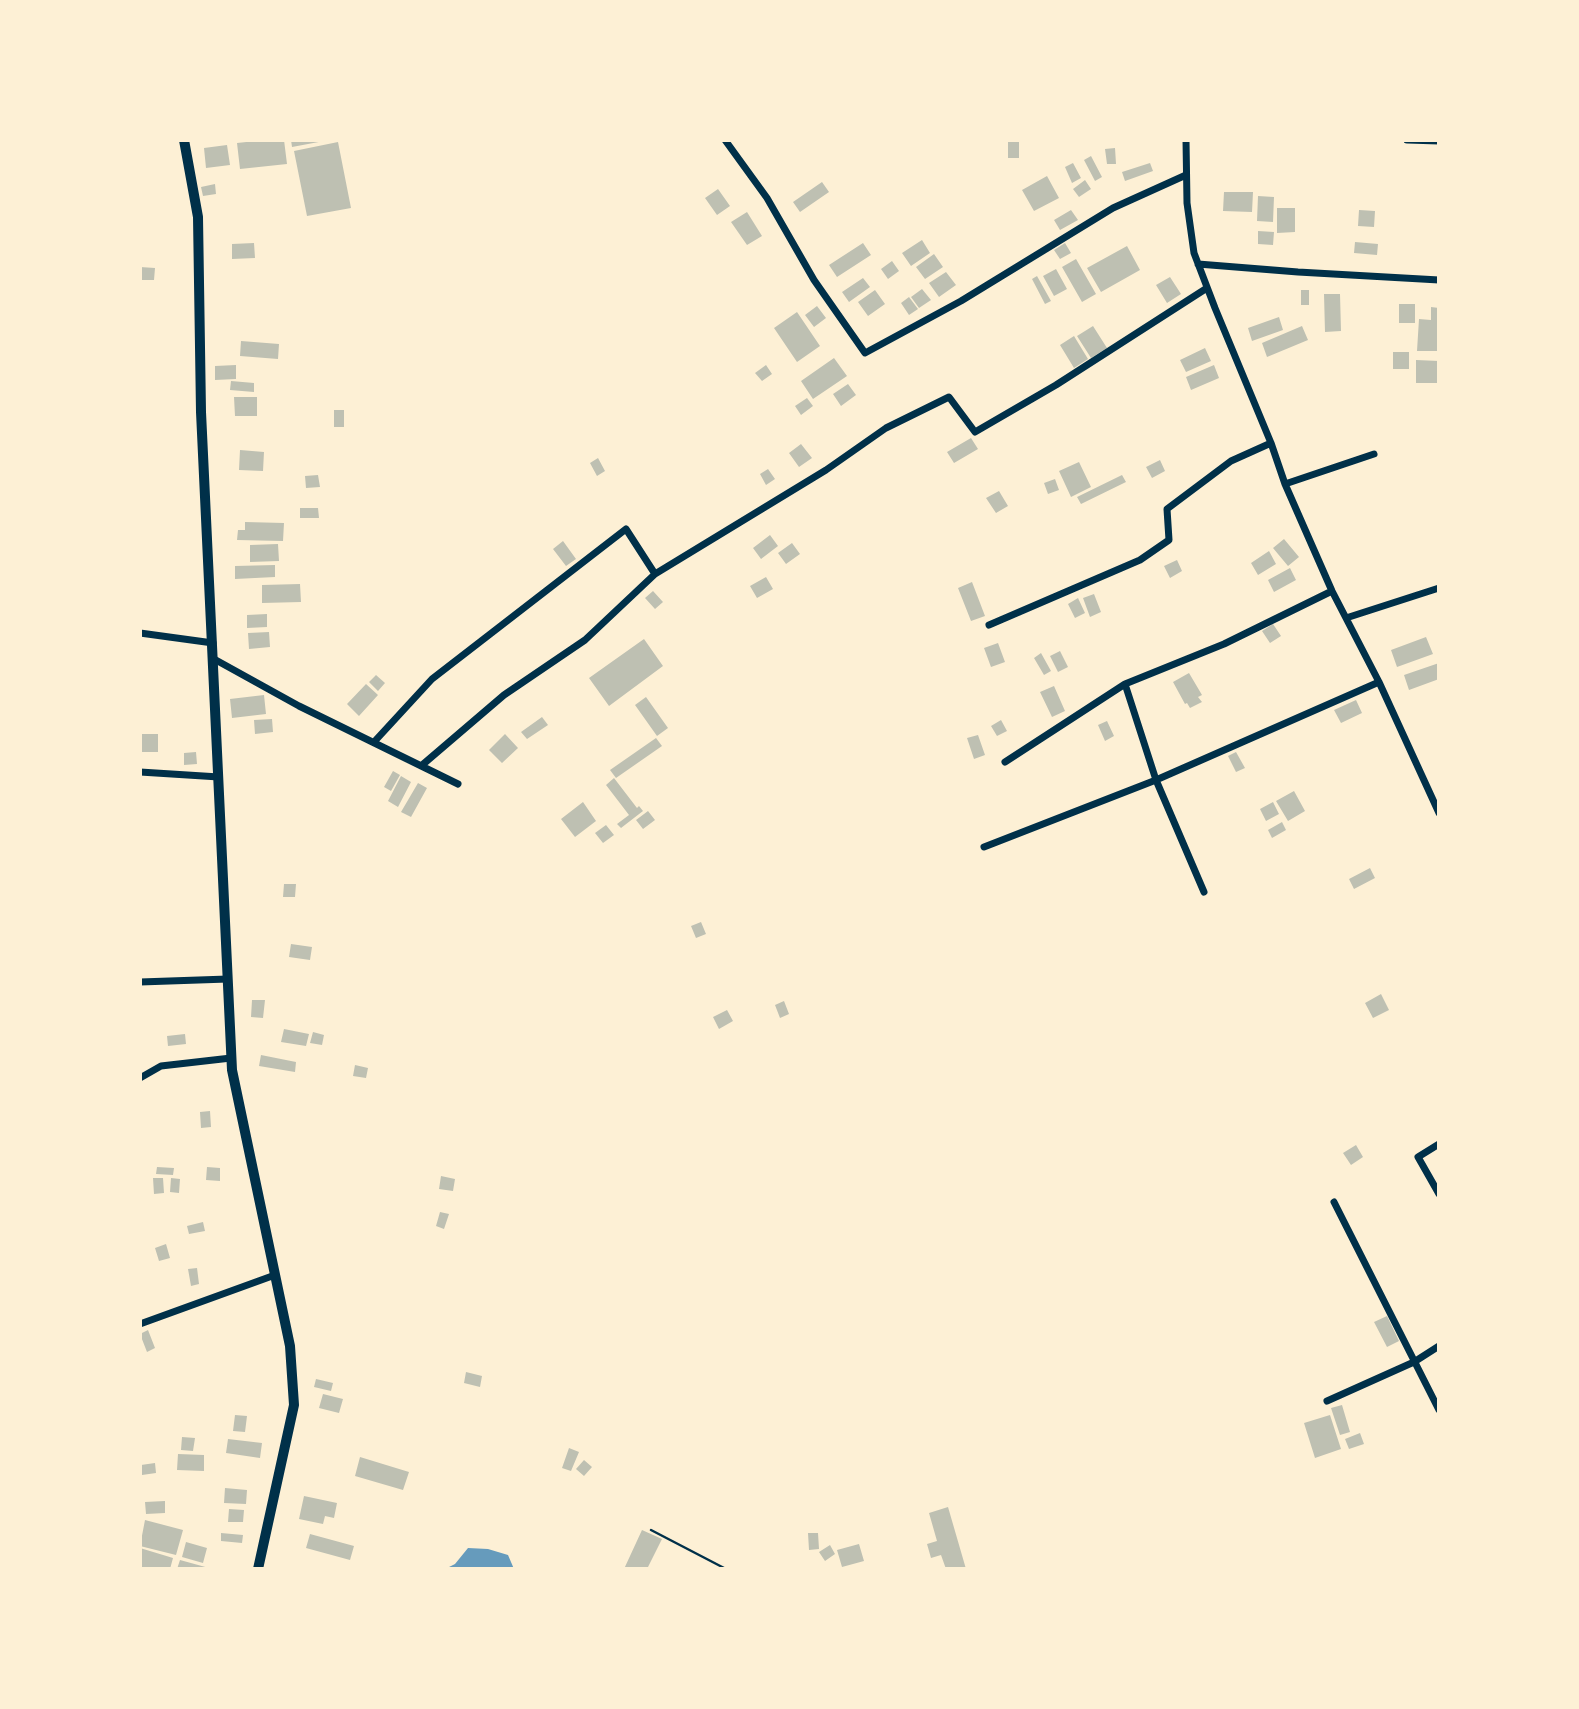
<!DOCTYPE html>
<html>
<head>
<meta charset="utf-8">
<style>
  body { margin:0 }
  #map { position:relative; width:1579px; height:1709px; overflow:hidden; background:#fdf0d5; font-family:Ubuntu,sans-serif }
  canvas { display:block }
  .frame { position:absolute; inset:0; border:142px solid #fdf0d5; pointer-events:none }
</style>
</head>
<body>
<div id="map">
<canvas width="1579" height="1709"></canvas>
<div class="frame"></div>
</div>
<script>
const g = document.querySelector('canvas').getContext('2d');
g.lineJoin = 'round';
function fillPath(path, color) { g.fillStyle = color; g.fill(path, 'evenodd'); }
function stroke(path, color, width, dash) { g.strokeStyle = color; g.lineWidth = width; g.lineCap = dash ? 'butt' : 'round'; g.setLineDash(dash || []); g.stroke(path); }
const water = new Path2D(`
  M468,1548L488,1549L508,1555L514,1569H445L455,1564Z`);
const building = new Path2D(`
  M265,140H284L287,164L240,169L237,143Z
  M291,140H324V141L292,147Z
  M1008,140H1019V158H1008Z
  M338,142L351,208L307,216L294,151Z
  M227,145L230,165L206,168L204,148Z
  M1115,148L1116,164H1107L1105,149Z
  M1091,156L1102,177L1095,181L1084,160Z
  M1073,163L1081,178L1072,183L1065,167Z
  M1150,163L1153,171L1125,181L1122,172Z
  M1047,176L1059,198L1034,211L1022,190Z
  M1085,180L1091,189L1079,197L1073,189Z
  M822,182L829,192L800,212L793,202Z
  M215,184L216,194L203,196L201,187Z
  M718,189L730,206L717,215L705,198Z
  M1224,192H1253L1252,212L1223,211Z
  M1258,196L1274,197L1273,222L1257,221Z
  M1277,208H1295V232L1277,233Z
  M1071,210L1078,220L1060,230L1054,220Z
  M1359,210L1375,211L1374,227L1358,226Z
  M747,212L762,236L747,245L731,222Z
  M1258,231L1274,232L1273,245L1258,244Z
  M922,240L930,253L911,266L902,253Z
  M1355,242L1378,244L1377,255L1354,253Z
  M254,243L255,258L232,259V244Z
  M863,243L871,255L837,277L829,265Z
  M1065,243L1071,253L1060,259L1054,250Z
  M1127,246L1140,270L1101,292L1087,268Z
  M934,254L943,267L925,279L916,267Z
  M1076,259L1096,294L1082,302L1062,267Z
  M892,261L899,271L888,279L881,269Z
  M140,267L155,268L154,280H140Z
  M1056,269L1067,289L1054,296L1043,276Z
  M946,272L956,285L939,297L929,283Z
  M1037,276L1051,301L1045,304L1032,279Z
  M1170,277L1181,294L1167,303L1156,285Z
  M863,278L870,287L849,302L842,292Z
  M922,289L931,300L919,308L911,297Z
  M875,290L885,304L868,316L858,302Z
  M1301,290H1309V305H1301Z
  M1324,294H1340L1341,331L1325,332Z
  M909,297L918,309L909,315L901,303Z
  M1399,304H1415V323H1399Z
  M817,306L826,318L814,327L805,315Z
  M1431,307L1439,308V351H1417L1419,319L1431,320Z
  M797,312L820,346L797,362L774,328Z
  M1279,317L1283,330L1252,341L1248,328Z
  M1093,326L1107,348L1091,358L1077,336Z
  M1302,326L1308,340L1267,357L1262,343Z
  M1074,336L1088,359L1074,368L1060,345Z
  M241,341L279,344L278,359L240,356Z
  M1205,348L1211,361L1186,372L1180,360Z
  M1393,352H1409V369H1393Z
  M834,358L847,376L813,399L801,381Z
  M1416,360L1439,361V383H1416Z
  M236,365V379L215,380V366Z
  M766,365L772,374L762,381L755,373Z
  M1214,365L1219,378L1191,390L1186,377Z
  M231,381L254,383V392L230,390Z
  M848,384L856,395L841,406L833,394Z
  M234,397H257V416H235Z
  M807,398L813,406L801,415L795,406Z
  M334,410H344V427H334Z
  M971,438L978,449L954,463L947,452Z
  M801,444L812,458L799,467L789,453Z
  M240,450L264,452L263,471L239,470Z
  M598,458L605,471L597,476L590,463Z
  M1160,460L1165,471L1152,478L1146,467Z
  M1079,462L1091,487L1071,497L1059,471Z
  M768,469L775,479L766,485L760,474Z
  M318,475L320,487L306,488L305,476Z
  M1122,475L1126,482L1081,504L1077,497Z
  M1055,479L1059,490L1048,494L1044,483Z
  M999,491L1008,506L996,513L986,498Z
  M300,508H318L319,518H300Z
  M245,522L284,523L283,541L237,540L238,530H245Z
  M770,535L778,546L761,559L753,548Z
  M1284,539L1299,557L1288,566L1273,548Z
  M563,541L576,559L566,566L553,549Z
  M792,543L800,554L786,564L778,553Z
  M278,544L279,561L250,562V545Z
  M1269,551L1276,564L1258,575L1251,563Z
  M1177,560L1182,571L1170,578L1164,566Z
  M275,565V577L235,579V566Z
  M1290,568L1296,580L1274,592L1268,580Z
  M766,577L773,589L757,598L750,586Z
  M972,582L985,616L971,621L958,588Z
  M300,584L301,602L262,603V585Z
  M653,591L663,602L655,609L645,598Z
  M1094,594L1101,612L1090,617L1083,598Z
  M1078,598L1085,613L1075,618L1068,604Z
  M267,614V627L247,628V615Z
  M1273,624L1281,636L1270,643L1262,631Z
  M269,632L270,647L249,649L248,633Z
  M1426,637L1433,654L1397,667L1391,650Z
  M644,639L663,666L609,706L589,678Z
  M998,643L1005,662L991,667L984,648Z
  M1060,651L1068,667L1058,672L1050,656Z
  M1041,653L1051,671L1044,675L1034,658Z
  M1439,663V679L1409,690L1404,675Z
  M1189,673L1202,695L1198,697L1202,702L1190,708L1187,703L1185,704L1173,682Z
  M376,675L385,683L378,691L369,682Z
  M366,684L378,695L359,716L347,704Z
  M1054,686L1065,711L1052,717L1040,692Z
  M264,695L266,714L232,718L230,699Z
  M646,697L668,728L657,736L635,705Z
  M1356,700L1362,713L1341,723L1334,710Z
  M542,717L548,725L527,739L521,732Z
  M272,719L273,732L255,734L254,720Z
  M1001,720L1007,731L997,736L991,726Z
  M1107,721L1114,736L1105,741L1098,725Z
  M140,734H158V752H140Z
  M505,734L518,748L502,763L489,750Z
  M978,735L985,755L974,759L967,738Z
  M656,738L662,746L616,778L610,770Z
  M196,752L197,764L184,765V753Z
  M1236,752L1245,768L1236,772L1228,756Z
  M393,771L400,775L391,791L384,787Z
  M401,776L411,782L398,807L388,801Z
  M614,778L637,808L639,806L643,811L621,828L617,824L629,815L606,785Z
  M418,783L427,788L411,817L401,812Z
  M1294,791L1305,811L1288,821L1276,801Z
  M583,802L596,821L575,837L561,819Z
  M1273,802L1279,814L1266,821L1260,809Z
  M648,811L655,820L643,829L636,820Z
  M1282,822L1286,830L1272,838L1268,830Z
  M606,825L614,835L603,843L595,833Z
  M1370,868L1375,878L1354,889L1349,879Z
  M284,884H296L295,897H283Z
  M701,922L706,934L696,938L691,926Z
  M291,944L312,947L310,960L289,957Z
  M1381,994L1389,1010L1373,1018L1365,1003Z
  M252,1000H265L263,1018L251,1017Z
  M784,1001L789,1014L780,1018L775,1005Z
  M727,1010L733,1021L719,1029L713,1017Z
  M284,1029L309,1034L306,1046L281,1042Z
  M313,1032L324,1035L322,1045L310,1043Z
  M185,1034L186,1044L168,1046L167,1036Z
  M261,1055L296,1062L295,1072L259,1066Z
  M355,1065L368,1068L366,1078L353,1076Z
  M210,1111L211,1127L201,1128L200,1112Z
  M1356,1145L1363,1157L1351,1165L1343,1153Z
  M157,1167L174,1168L173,1175L156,1174Z
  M207,1167L220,1168V1181L206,1180Z
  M441,1176L455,1179L453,1191L439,1189Z
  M153,1178H163L164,1193L154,1194Z
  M171,1178L180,1179L179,1193L170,1192Z
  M440,1212L449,1214L444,1229L436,1226Z
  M203,1222L205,1231L189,1234L187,1226Z
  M166,1244L170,1258L159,1261L155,1248Z
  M197,1268L199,1284L191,1286L188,1269Z
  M1387,1316L1399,1341L1387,1347L1374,1322Z
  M148,1330L155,1348L147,1352L140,1334Z
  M466,1372L482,1376L480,1387L464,1383Z
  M316,1379L333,1383L331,1391L314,1387Z
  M323,1394L343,1399L339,1413L319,1408Z
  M1342,1405L1350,1432L1340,1435L1331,1408Z
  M235,1415L247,1416L245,1432L233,1431Z
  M1330,1415L1341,1449L1315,1458L1304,1423Z
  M1360,1433L1364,1444L1349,1449L1345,1439Z
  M182,1437L195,1438L193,1451L181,1450Z
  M228,1439L262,1443L260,1458L226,1453Z
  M569,1448L579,1452L571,1471L562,1468Z
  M178,1454L204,1455V1471L177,1470Z
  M360,1457L409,1472L403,1490L355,1476Z
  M584,1460L592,1467L584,1476L576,1469Z
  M155,1463L156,1473L142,1475L141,1465Z
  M225,1488L247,1490L246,1504L224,1503Z
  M304,1496L337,1503L334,1518L325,1516L323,1524L299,1519Z
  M165,1501V1513L146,1514L145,1502Z
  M948,1507L966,1569H946L941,1555L931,1558L927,1544L937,1541L929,1513Z
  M229,1509L244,1510L243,1522H228Z
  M145,1520L183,1530L176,1555L140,1546Z
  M642,1530L662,1539L647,1569H624Z
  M221,1533L243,1535L242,1543L221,1541Z
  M808,1533H818L819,1549L809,1550Z
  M310,1534L354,1546L350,1560L306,1548Z
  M186,1542L207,1548L203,1563L182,1557Z
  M859,1544L864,1561L842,1567L837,1550Z
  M830,1545L835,1554L825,1561L819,1552Z
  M140,1548L173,1558L170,1569H140Z
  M180,1560L209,1568V1569H177Z`);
const path = new Path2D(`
  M651,1530L726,1569`);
const minor = new Path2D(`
  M725,140L767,198L814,280L865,353L961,301L1113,208L1186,175
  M1186,140L1187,203L1194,253L1215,308L1271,443L1285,484L1332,591L1379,682L1439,813
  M1407,140L1439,141
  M1198,264L1298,272L1439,280
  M1285,484L1374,454
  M1346,618L1439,588
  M989,625L1140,560L1169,540L1167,509L1231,461L1271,443
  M140,633L213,643
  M214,659L299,706L458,784
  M1125,684L1156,780L1204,892
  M374,742L432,679L626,529L655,574
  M1005,762L1125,684L1224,644L1332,591
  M421,766L504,695L585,640L655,574L826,470L886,428L949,397L975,432L1056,385L1207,288
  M140,772L219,777
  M984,847L1156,780L1379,682
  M140,982L228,979
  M140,1078L161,1066L231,1058
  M1439,1144L1418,1157L1439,1194
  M1334,1202L1439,1410
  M140,1324L275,1275
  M1327,1401L1414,1362L1439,1346`);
const tertiary = new Path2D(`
  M184,140L198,217L201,412L232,1070L290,1346L294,1405L258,1569`);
fillPath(water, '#669bbc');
fillPath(building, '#bec0b2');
stroke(path, '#003049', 2.5);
stroke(minor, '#003049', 7);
stroke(tertiary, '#003049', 10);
</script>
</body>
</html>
